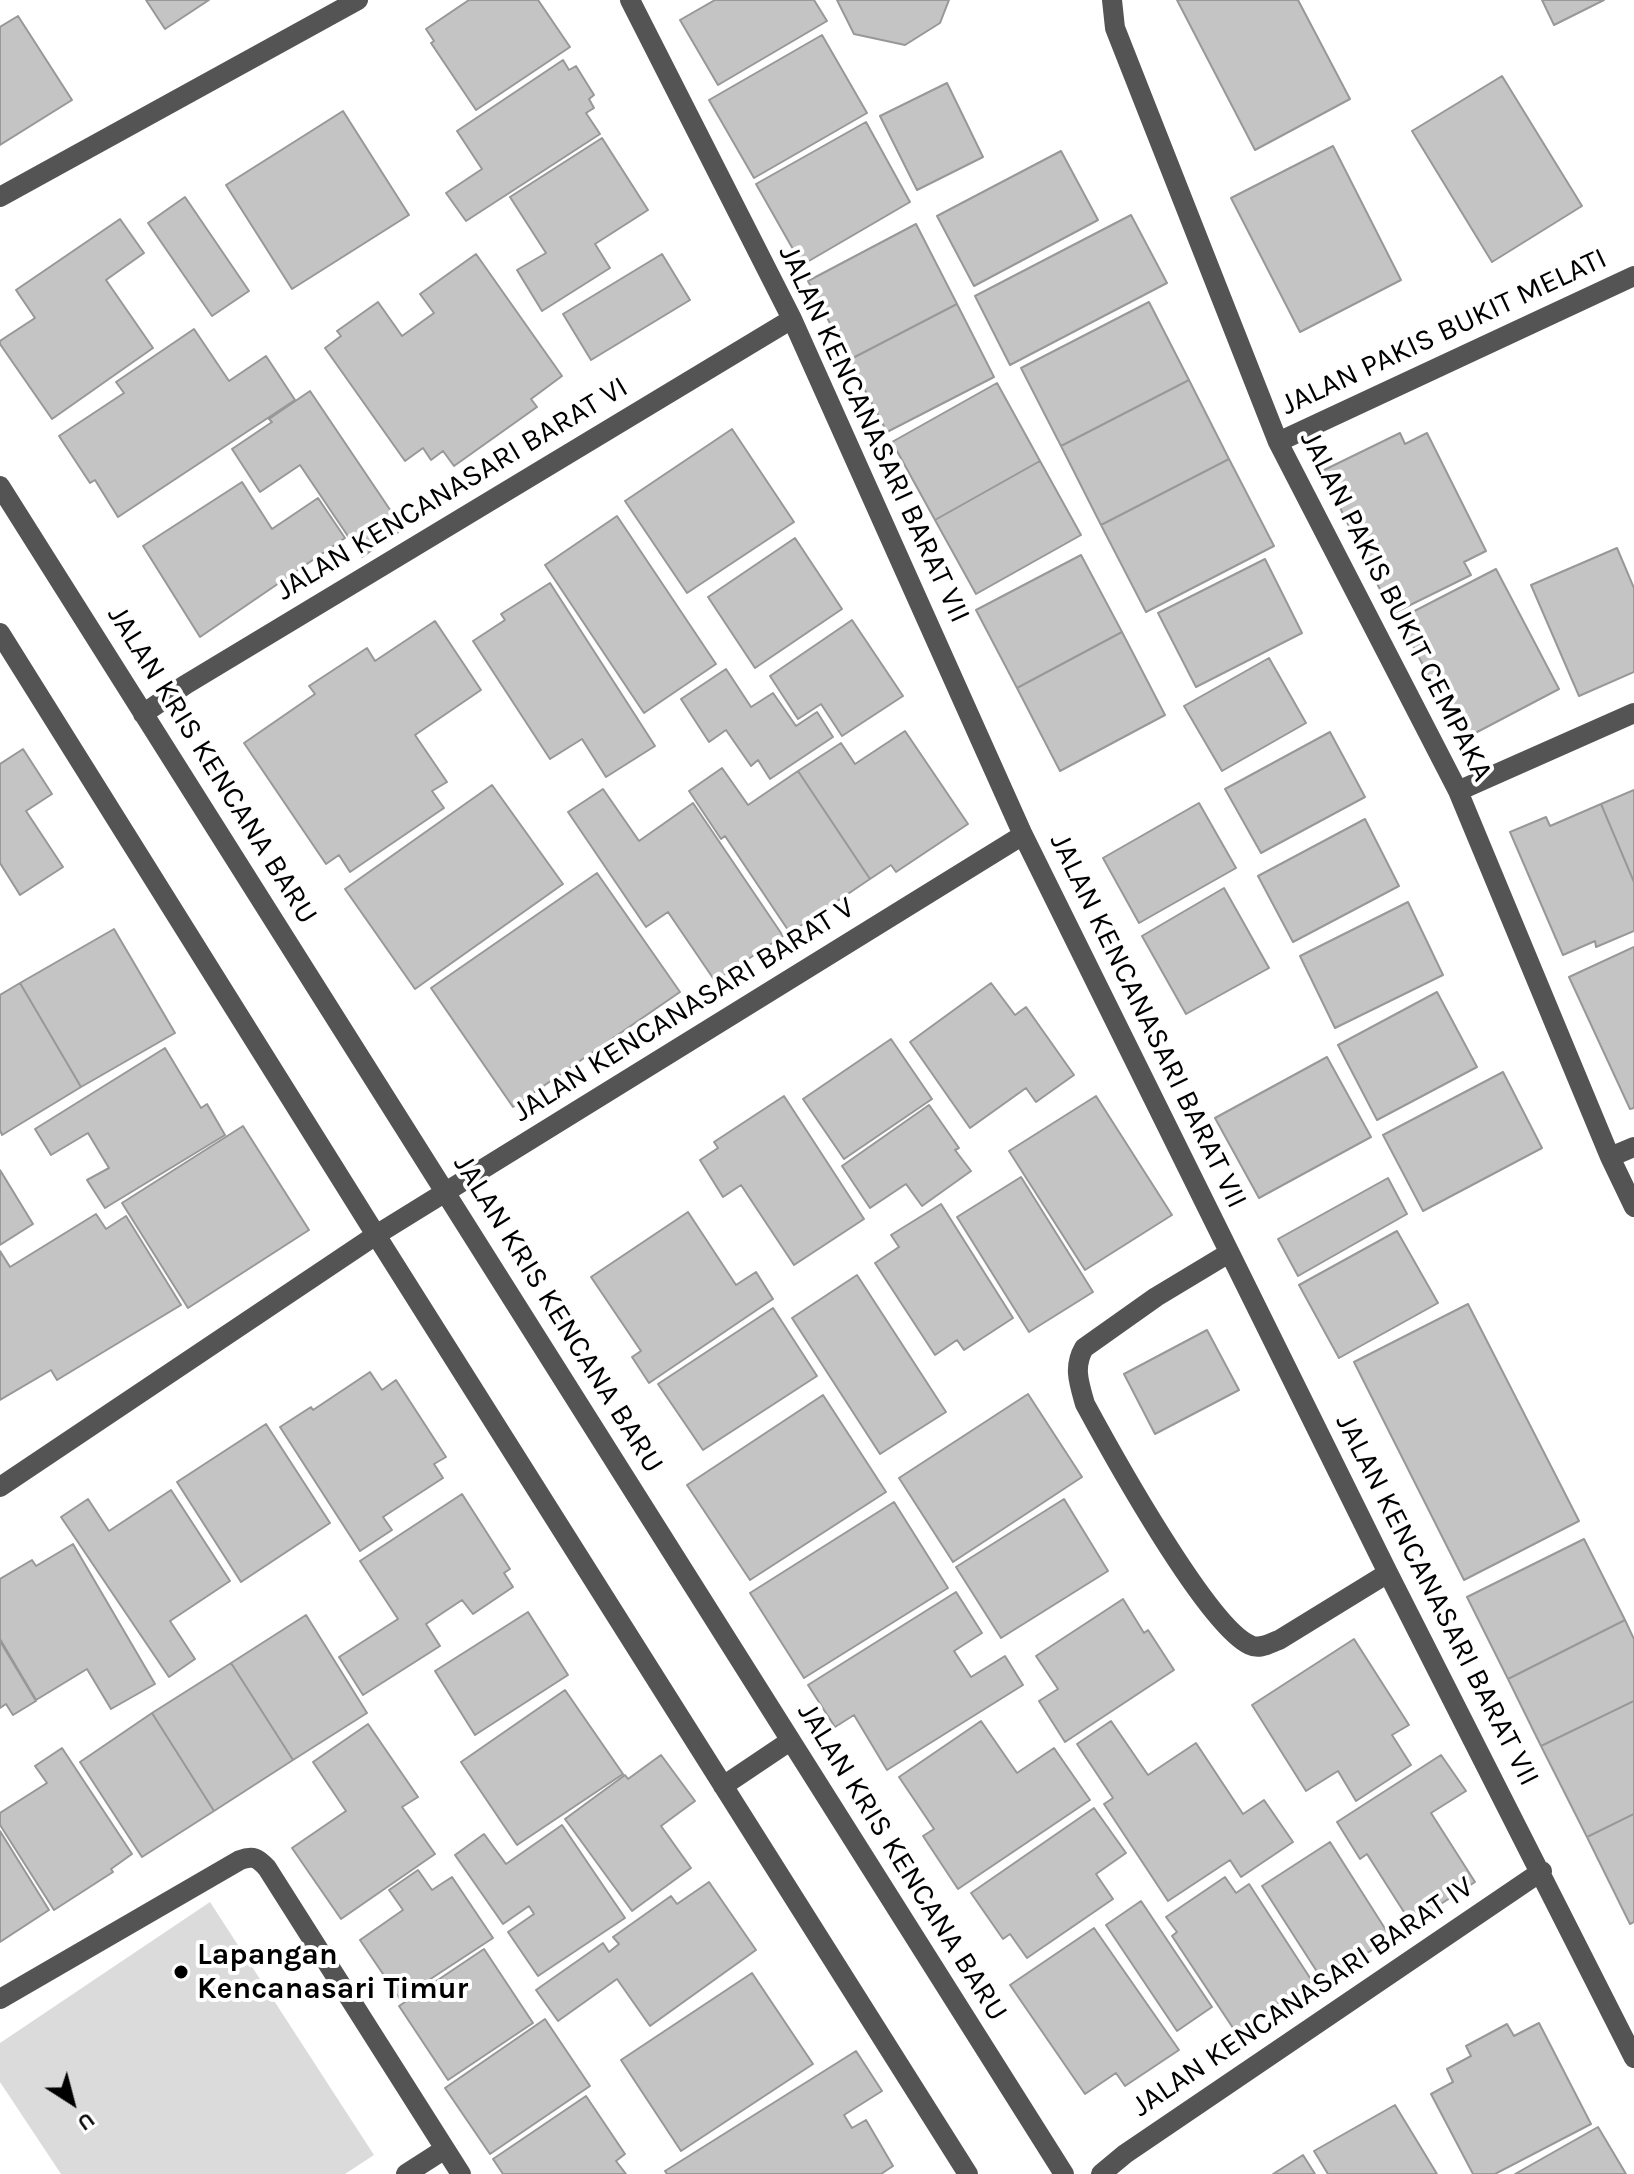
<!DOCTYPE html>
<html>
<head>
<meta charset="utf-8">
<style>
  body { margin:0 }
  #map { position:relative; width:1634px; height:2174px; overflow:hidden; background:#fff; font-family:Karla,sans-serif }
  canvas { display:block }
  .north { position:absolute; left:32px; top:2062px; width:80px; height:80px; -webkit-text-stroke:6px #fff; paint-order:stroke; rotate:144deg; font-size:22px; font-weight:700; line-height:32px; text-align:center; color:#000 }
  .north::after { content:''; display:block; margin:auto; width:28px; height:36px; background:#000; clip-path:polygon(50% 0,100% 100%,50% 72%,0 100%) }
</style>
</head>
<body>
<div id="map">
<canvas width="1634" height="2174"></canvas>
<div class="north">U</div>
</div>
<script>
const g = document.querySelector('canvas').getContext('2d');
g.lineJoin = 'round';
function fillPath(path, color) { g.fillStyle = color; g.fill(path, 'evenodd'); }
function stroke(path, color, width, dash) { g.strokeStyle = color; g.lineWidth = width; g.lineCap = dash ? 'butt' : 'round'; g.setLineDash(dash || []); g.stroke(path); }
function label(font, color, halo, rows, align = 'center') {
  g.font = font + ' Karla,sans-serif'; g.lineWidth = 8; g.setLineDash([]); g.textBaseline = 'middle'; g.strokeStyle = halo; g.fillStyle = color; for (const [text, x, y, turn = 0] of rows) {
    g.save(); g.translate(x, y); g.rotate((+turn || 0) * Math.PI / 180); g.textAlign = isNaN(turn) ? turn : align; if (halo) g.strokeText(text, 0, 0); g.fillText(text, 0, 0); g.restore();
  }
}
const green = new Path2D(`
  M210,1902L374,2155L345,2174H61L0,2082V2043Z`);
const building = new Path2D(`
  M146,0H209L165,29Z
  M469,0H538L570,47L476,110L431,43L434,41L426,29Z
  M715,0H814L827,21L718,85L680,20Z
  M837,0H949L940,23L905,45L854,34Z
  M1177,0H1298L1350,99L1255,150Z
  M1542,0H1604L1554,25Z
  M18,16L72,100L0,145V27Z
  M822,35L867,113L754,178L709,100Z
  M563,60L569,70L576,66L594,95L589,99L594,108L586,113L600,134L466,221L446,193L482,169L457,131Z
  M1502,76L1582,206L1492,262L1412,131Z
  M947,83L983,157L917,190L880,116Z
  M343,111L409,215L292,289L226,185Z
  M866,122L910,202L802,265L756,184Z
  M602,138L648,210L595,244L610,268L542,311L517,270L546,253L510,197Z
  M1333,146L1401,280L1300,332L1231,198Z
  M1061,151L1098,220L974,286L937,216Z
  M185,197L249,291L212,316L148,223Z
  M1131,215L1167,283L1010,365L975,296Z
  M120,219L144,253L106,280L153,348L52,419L0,344V341L35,318L16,290Z
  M916,224L957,304L849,360L808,281Z
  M476,254L562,376L531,399L537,407L454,466L443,451L431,460L423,448L405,461L325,348L341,336L337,331L378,302L402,336L434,313L420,294Z
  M662,254L690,300L591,360L563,314Z
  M1149,302L1189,380L1061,446L1021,368Z
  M957,304L994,377L887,432L849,360Z
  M194,329L229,381L266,356L295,400L118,517L95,480L90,483L59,436L124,393L116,382Z
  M1189,380L1229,459L1101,525L1061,446Z
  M997,383L1040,461L935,520L892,442Z
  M310,391L403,529L362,557L300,465L260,492L232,449L272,422L269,419Z
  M732,429L794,522L687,593L625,501Z
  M1400,433L1405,444L1427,433L1486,551L1464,562L1471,575L1392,614L1322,471Z
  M1229,459L1274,546L1146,612L1101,525Z
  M1040,461L1081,535L976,594L935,520Z
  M242,482L272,529L318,498L345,538L200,637L143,546Z
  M617,516L716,664L644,713L545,565Z
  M795,538L842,609L755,668L708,597Z
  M1617,548L1634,588V672L1579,696L1531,585Z
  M1081,555L1122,632L1017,688L976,610Z
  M1265,559L1302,633L1196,687L1158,613Z
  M1496,569L1559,689L1462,740L1399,619Z
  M550,583L655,746L606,777L582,739L550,759L473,641L505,620L501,614Z
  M852,620L903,696L842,736L821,704L798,719L770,676Z
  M435,621L481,690L415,735L447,782L432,791L444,808L350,872L339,855L326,864L244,743L315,694L309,686L367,648L375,661Z
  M1122,632L1165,715L1060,771L1017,688Z
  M1269,658L1306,723L1222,771L1184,706Z
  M726,669L751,707L773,693L796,726L817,712L833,737L770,779L758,760L751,766L726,730L709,742L681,699Z
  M905,731L968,824L896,872L891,865L870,879L798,771L841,743L855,764Z
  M1330,732L1365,797L1261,853L1225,789Z
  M23,749L52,794L26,811L63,867L20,895L0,863V764Z
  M722,768L748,805L798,771L870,879L790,933L725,836L721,839L689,791Z
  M492,785L563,884L415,989L345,889Z
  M603,789L639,841L693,803L783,936L715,981L668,912L646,927L568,812Z
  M1634,790V882L1601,804Z
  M1199,803L1236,868L1139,923L1103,858Z
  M1601,804L1634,882V931L1596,947L1595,941L1563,955L1510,832L1546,817L1550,826Z
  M1365,819L1399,886L1293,942L1258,876Z
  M597,873L680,992L513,1107L431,988Z
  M1224,888L1269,968L1186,1014L1142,936Z
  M1408,902L1443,975L1335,1028L1300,956Z
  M114,929L175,1033L81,1087L20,983Z
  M1634,947V1108L1630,1109L1569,977Z
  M20,983L81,1087L2,1135L0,1130V995Z
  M991,983L1015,1015L1026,1007L1074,1075L1036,1102L1026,1088L970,1128L910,1042Z
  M1437,992L1477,1067L1377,1120L1338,1045Z
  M891,1039L932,1099L844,1159L803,1099Z
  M165,1048L201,1108L207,1104L225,1135L105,1208L87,1180L109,1168L88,1133L51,1155L35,1129Z
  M1327,1057L1371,1137L1259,1198L1215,1118Z
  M1503,1072L1542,1148L1423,1211L1383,1135Z
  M784,1096L864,1219L794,1265L741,1185L723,1197L700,1160L718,1148L714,1142Z
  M1096,1096L1172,1215L1085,1270L1009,1151Z
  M929,1105L959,1148L955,1150L971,1171L922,1206L906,1184L870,1208L842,1166Z
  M243,1126L309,1230L188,1308L122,1203Z
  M0,1170L33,1224L0,1245Z
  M1021,1177L1093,1292L1029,1332L957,1217Z
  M1388,1178L1407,1214L1298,1276L1278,1239Z
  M941,1204L1013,1318L964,1350L957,1340L935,1355L875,1263L899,1247L891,1235Z
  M688,1212L736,1285L756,1272L773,1299L649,1383L632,1357L641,1351L591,1277Z
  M96,1214L106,1229L126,1216L181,1305L57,1380L51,1370L0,1400V1251L10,1267Z
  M1397,1231L1438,1303L1339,1358L1299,1285Z
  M857,1275L946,1412L880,1454L792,1318Z
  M1468,1304L1579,1521L1464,1580L1354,1362Z
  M773,1308L817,1376L703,1450L658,1384Z
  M1207,1330L1239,1390L1155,1434L1124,1374Z
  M370,1372L382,1390L396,1380L446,1457L434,1464L443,1478L383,1517L392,1530L360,1551L280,1427L311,1407L313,1410Z
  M1028,1394L1082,1477L953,1562L899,1478Z
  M823,1395L886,1492L750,1580L687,1485Z
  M266,1424L330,1523L241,1582L177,1482Z
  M171,1490L230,1581L170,1621L195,1659L169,1677L61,1517L88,1499L109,1531Z
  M462,1494L510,1569L504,1573L513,1587L473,1614L462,1600L426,1624L440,1646L363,1695L339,1657L398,1619L360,1561Z
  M1064,1499L1108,1571L1001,1638L956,1567Z
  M894,1502L948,1588L804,1678L750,1593Z
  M1584,1539L1625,1620L1508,1679L1467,1597Z
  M73,1544L155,1684L111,1709L87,1669L36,1700L0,1639V1579L32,1560L36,1566Z
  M956,1592L982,1633L954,1651L971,1677L1005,1656L1023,1685L887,1770L854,1715L835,1727L808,1685Z
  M1123,1599L1144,1633L1148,1630L1174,1670L1065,1742L1039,1701L1058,1689L1036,1656Z
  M528,1612L568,1675L475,1735L435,1671Z
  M306,1615L367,1713L293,1760L231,1663Z
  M1625,1620L1634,1639V1701L1541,1746L1508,1679Z
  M1354,1639L1409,1725L1392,1735L1411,1765L1356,1801L1338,1771L1306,1791L1252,1705Z
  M0,1641L36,1701L13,1715L6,1704L0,1708Z
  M231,1663L293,1760L214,1811L152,1713Z
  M565,1690L623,1774L517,1845L461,1762Z
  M1634,1701V1814L1587,1837L1541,1746Z
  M152,1713L214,1811L142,1857L80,1762Z
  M981,1721L1017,1773L1054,1748L1090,1800L958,1889L923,1836L934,1829L899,1777Z
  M1111,1721L1148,1775L1196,1743L1243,1814L1264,1800L1293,1842L1241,1877L1230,1860L1168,1901L1104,1804L1113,1798L1077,1744Z
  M368,1724L418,1797L402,1807L435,1854L341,1919L292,1848L346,1811L313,1762Z
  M62,1748L132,1854L111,1869L113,1872L54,1910L0,1825V1813L47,1783L35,1766Z
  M661,1755L695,1801L661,1826L691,1868L632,1911L565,1819L625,1775L628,1779Z
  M1441,1755L1466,1791L1431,1813L1475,1882L1411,1923L1367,1854L1360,1859L1337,1822Z
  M1094,1808L1126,1853L1096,1874L1113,1899L1027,1958L1010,1934L1003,1939L971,1893Z
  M1634,1814V1922L1630,1924L1587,1837Z
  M562,1825L625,1918L538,1976L508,1932L534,1914L529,1906L503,1924L455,1855L484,1834L506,1864Z
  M0,1831L49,1910L0,1942Z
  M1330,1842L1391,1938L1323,1981L1262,1886Z
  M418,1870L432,1890L452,1877L493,1938L400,1999L360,1940L403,1910L389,1890Z
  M1225,1877L1236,1893L1249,1884L1312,1981L1235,2031L1172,1936L1177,1932L1166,1917Z
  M709,1882L756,1950L650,2026L617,1979L558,2021L536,1990L603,1943L609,1952L619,1944L613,1937L671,1896L677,1904Z
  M1141,1901L1212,2007L1177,2031L1106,1925Z
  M1094,1928L1179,2050L1125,2086L1116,2073L1085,2094L1010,1985Z
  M484,1949L533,2023L448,2080L399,2006Z
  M752,1973L813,2064L681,2151L621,2060Z
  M545,2019L590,2086L490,2154L445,2088Z
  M1539,2023L1591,2124L1495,2174H1473L1431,2094L1453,2082L1447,2069L1471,2056L1466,2046L1507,2024L1514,2036Z
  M856,2051L882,2091L844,2115L852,2128L866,2120L893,2166L881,2174H667L665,2171Z
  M586,2096L625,2154L616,2161L626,2174H503L493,2159Z
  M1395,2105L1437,2174H1328L1314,2151Z
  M1598,2127L1626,2174H1515Z
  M1303,2155L1315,2174H1273Z`);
const minor = new Path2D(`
  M630,0L792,319L1023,835L1388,1573L1634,2058
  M1112,0L1115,28L1278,442L1458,791L1610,1157L1634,1207
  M0,197L358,0
  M1278,442L1634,276
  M0,486L1064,2174
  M0,633L376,1235L968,2174
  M143,714L185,685L792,319
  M1458,791L1634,713
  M1610,1157L1634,1147
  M1229,1253L1156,1297L1084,1348C1073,1367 1079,1383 1085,1404C1111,1452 1207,1626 1250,1645C1260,1650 1270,1643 1279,1640L1388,1573
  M0,1487L376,1235L1023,835
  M723,1786L790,1741
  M0,1999L240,1860C253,1855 258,1858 267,1868L461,2174
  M406,2174L445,2149
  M1101,2174L1125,2154L1542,1871`);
const markers = [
  [181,1972,8,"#000"]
];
const streetNames = [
  ["JALAN PAKIS BUKIT MELATI",1444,332,-25],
  ["JALAN KENCANASARI BARAT VII",874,434,65],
  ["JALAN KENCANASARI BARAT VI",452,489,-31],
  ["JALAN PAKIS BUKIT CEMPAKA",1396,606,63],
  ["JALAN KRIS KENCANA BARU",212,765,58],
  ["JALAN KENCANASARI BARAT V",684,1010,-32],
  ["JALAN KENCANASARI BARAT VII",1148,1021,64],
  ["JALAN KRIS KENCANA BARU",558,1314,58],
  ["JALAN KENCANASARI BARAT VII",1437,1600,63],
  ["JALAN KRIS KENCANA BARU",902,1862,58],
  ["JALAN KENCANASARI BARAT IV",1303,1997,-34]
];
const poiNames = [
  ["Lapangan",197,1955],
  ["Kencanasari Timur",197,1989]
];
fillPath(green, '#dbdbdb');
fillPath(building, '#c4c4c4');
stroke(building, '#989898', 2);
stroke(minor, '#545454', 20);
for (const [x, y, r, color] of markers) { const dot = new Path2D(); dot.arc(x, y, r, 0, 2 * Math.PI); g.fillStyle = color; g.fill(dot); stroke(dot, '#fff', 3); }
label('30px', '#000', '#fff', streetNames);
label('bold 30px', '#000', '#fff', poiNames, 'left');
</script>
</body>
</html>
